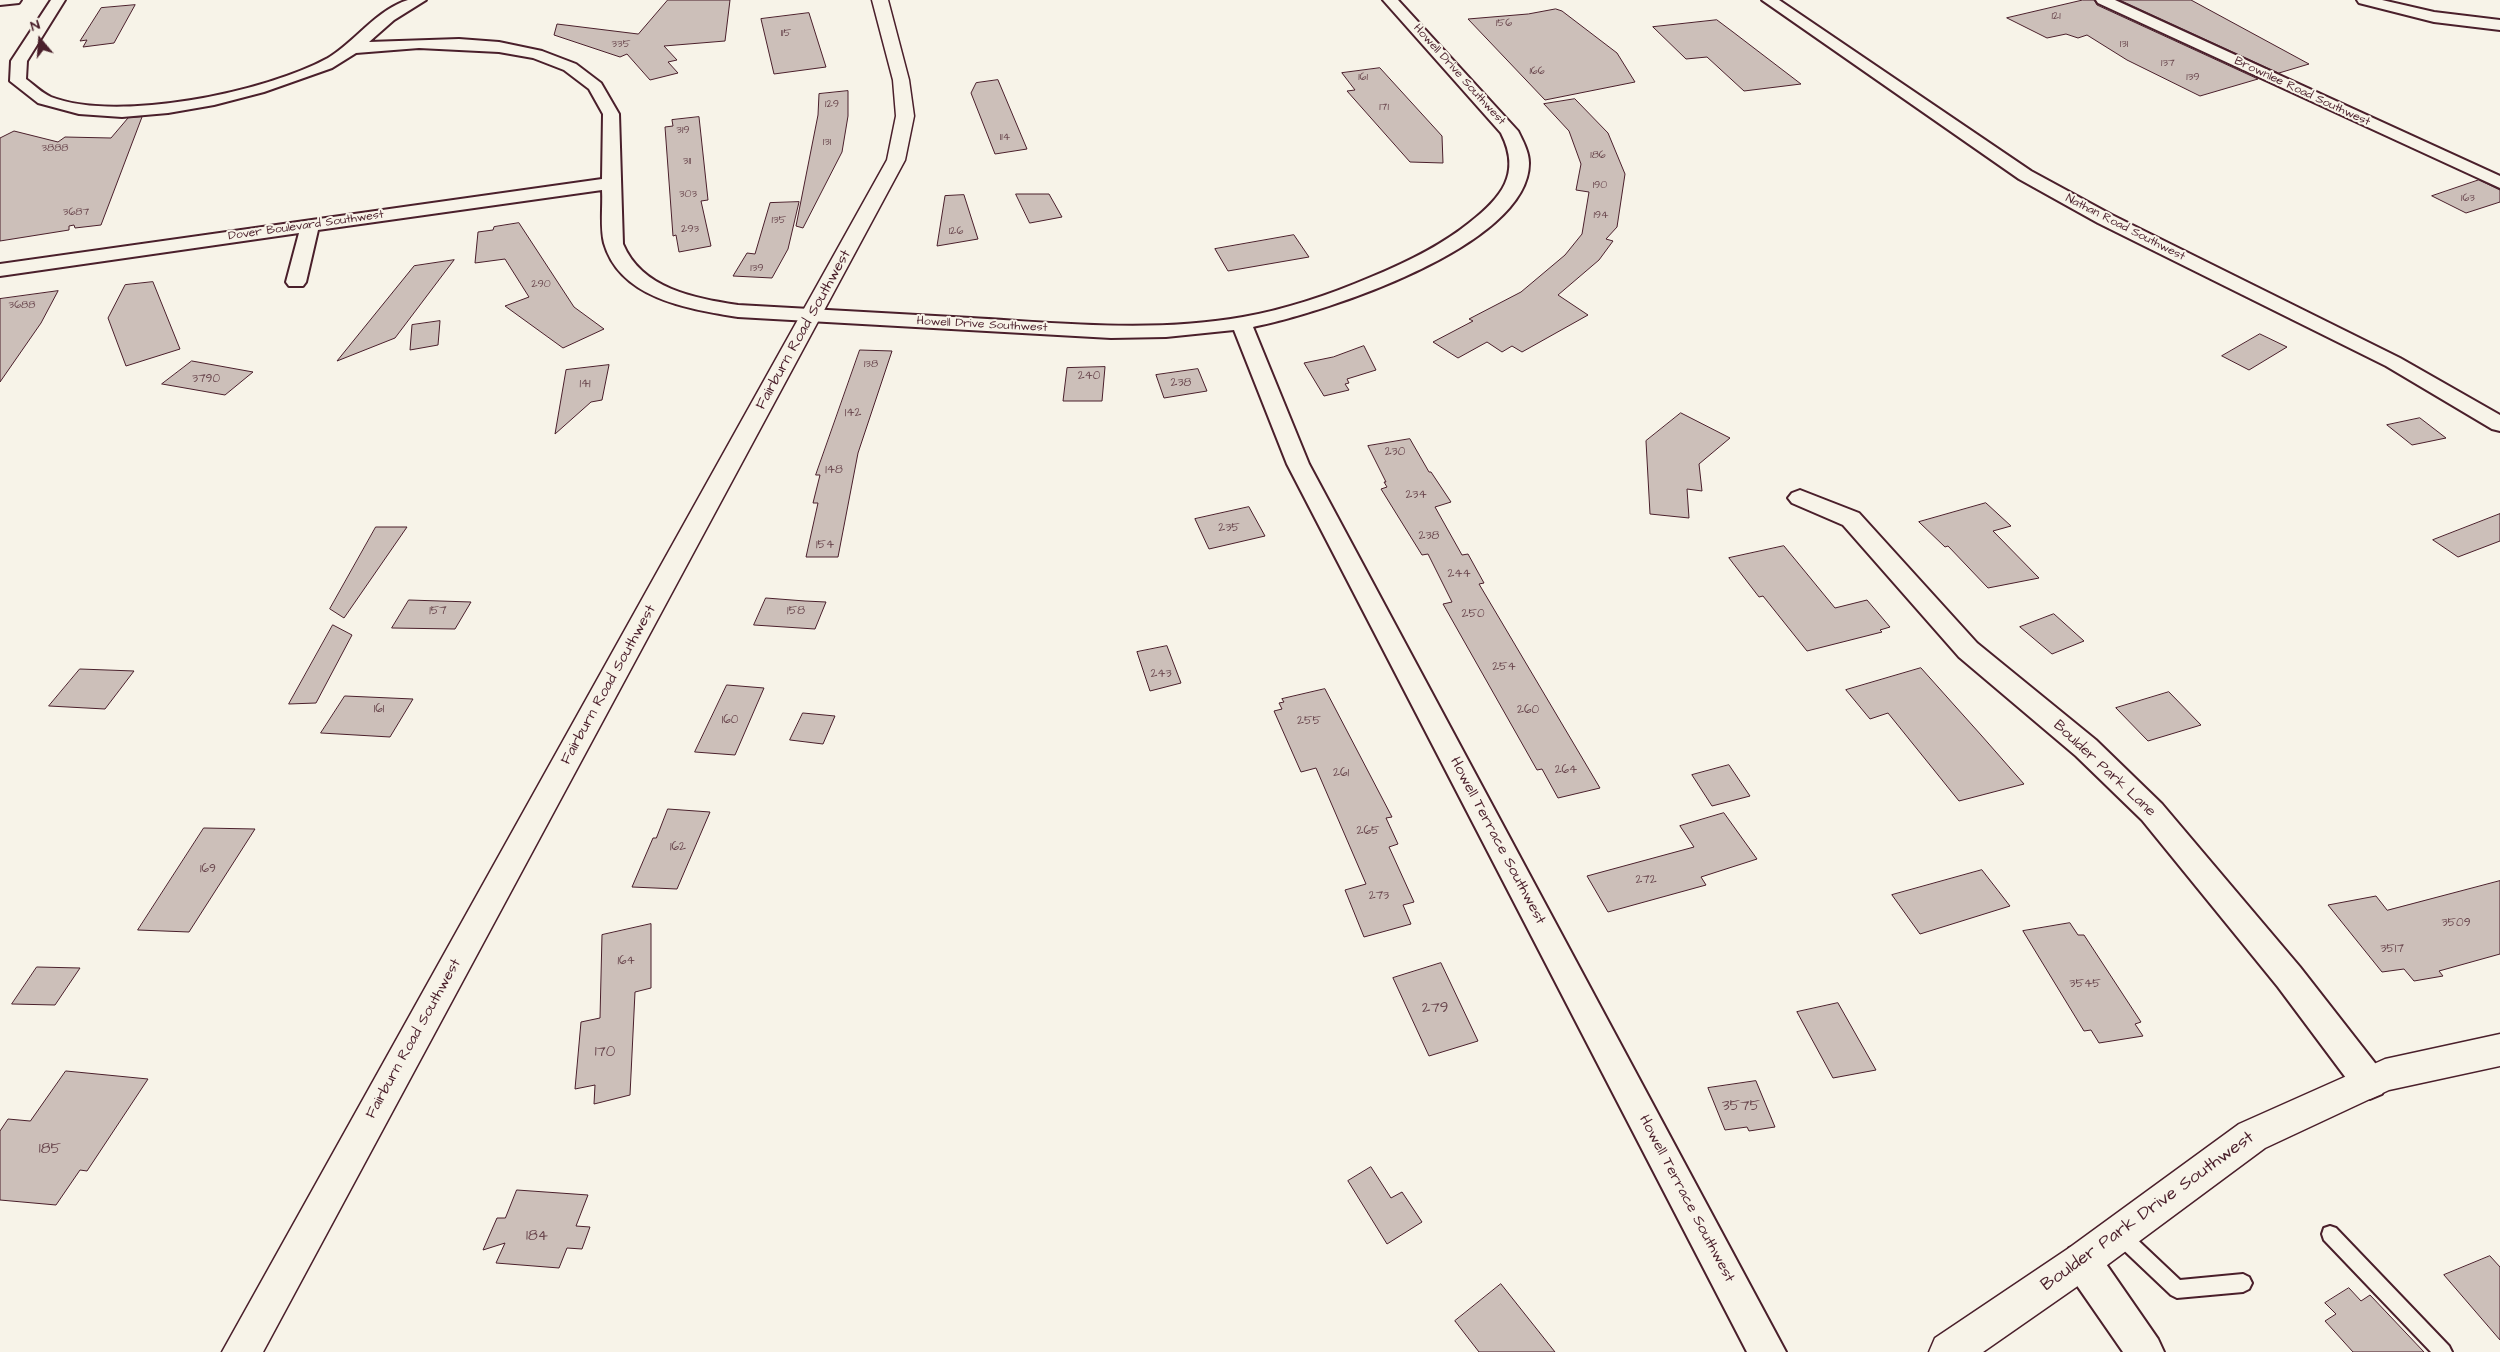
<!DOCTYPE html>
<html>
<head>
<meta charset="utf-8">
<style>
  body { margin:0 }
  #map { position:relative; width:2500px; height:1352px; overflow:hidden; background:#f7f3e8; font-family:"Architects Daughter",sans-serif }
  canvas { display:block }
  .north { position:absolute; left:15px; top:15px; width:50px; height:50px; -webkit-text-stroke:4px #f7f3e8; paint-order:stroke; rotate:342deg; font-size:14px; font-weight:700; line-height:20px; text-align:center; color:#4a1f2b }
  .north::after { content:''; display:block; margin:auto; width:18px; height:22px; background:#4a1f2b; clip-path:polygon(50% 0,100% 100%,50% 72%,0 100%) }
</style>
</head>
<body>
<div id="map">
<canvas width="2500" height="1352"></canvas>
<div class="north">N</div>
</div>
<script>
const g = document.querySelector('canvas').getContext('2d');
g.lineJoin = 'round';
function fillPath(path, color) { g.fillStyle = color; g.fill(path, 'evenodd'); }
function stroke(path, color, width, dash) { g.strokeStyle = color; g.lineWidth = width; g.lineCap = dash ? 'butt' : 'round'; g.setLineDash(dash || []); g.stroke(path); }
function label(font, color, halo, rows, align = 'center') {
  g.font = font + ' "Architects Daughter",sans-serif'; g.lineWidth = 4; g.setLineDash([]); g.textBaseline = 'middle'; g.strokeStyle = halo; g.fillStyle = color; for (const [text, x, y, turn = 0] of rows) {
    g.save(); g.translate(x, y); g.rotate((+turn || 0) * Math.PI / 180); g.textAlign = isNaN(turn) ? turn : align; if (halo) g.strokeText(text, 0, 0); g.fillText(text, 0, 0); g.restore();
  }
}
const building = new Path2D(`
  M668,0H730L725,41L664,46L677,60L668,62L678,73L650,80L627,54L620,57L554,35L557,24L638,34Z
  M2083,0H2094L2097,5L2258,79L2200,96L2127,60L2087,35L2078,38L2066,34L2047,38L2007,18Z
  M2120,0H2191L2309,64L2279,73Z
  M135,5L114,43L83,47L87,40L80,41L101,8Z
  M1556,9L1562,11L1617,53L1635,82L1545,100L1468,19L1528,14Z
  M809,13L826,67L774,74L761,19Z
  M1717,20L1733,32L1801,84L1744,91L1707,57L1686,59L1653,27Z
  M1380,68L1442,136L1443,163L1410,162L1347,91L1355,90L1342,73Z
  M998,80L1027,149L995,154L971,93L976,83Z
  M848,91V116L842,152L803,228L796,226L818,115L819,94Z
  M1575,99L1608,133L1625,174L1617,227L1606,239L1613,241L1599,260L1558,295L1588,315L1522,352L1512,346L1502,352L1487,342L1458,358L1433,342L1473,321L1469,319L1521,292L1565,255L1582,234L1589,192L1576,190L1581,164L1569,131L1544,104Z
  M142,117L101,225L75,228L74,225L69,226V230L0,241V138L14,131L58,142L65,137L111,138L128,118Z
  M699,117L708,200L701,201L711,246L679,252L676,235L673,236L665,127L673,126L672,120Z
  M2479,180L2500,190V202L2466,213L2432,196Z
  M1016,194H1049L1062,217L1030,223Z
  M964,195L978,239L937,246L945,196Z
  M799,202L788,249L772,278L733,276L747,253L755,254L770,203Z
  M519,223L574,307L604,329L563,348L505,306L529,297L505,259L475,263L478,232L493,230L494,227Z
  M1294,235L1309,257L1228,271L1215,249Z
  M454,260L395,338L337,361L414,266Z
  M153,282L180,349L126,366L108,318L125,285Z
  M58,291L41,323L0,382V299Z
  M440,321L438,345L410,350L412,325Z
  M2260,334L2287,347L2249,370L2222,356Z
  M1364,346L1376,370L1347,379L1349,383L1345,384L1349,390L1324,396L1304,363L1333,357Z
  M860,350L892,351L858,453L838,557H806L818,503H813L820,475H816Z
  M192,361L253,372L225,395L162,384Z
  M609,365L602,400L591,402L555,434L566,370Z
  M1105,367L1102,401H1063L1067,368Z
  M1198,369L1207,391L1164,398L1156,375Z
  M1681,413L1730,438L1699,464L1702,491L1687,489L1689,518L1650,514L1646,441Z
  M2420,418L2446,438L2412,445L2387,425Z
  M1410,439L1429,472H1431L1451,502L1435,507L1462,555L1468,554L1484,583L1479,584L1600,788L1558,798L1542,769L1537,770L1443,604L1452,602L1428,554L1422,555L1381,489L1387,487L1384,482H1386L1368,446Z
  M1986,503L2011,526L1993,531L2039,578L1988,588L1948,546L1945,547L1919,522Z
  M1249,507L1265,536L1209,549L1195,519Z
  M2500,514V541L2458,557L2433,540Z
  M376,527H407L344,618L330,609Z
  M1784,546L1835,608L1867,600L1890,627L1880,630L1882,632L1807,651L1763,596L1759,597L1729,558Z
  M766,598L805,601L826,602L815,629L754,625Z
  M409,600L471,602L455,629L392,628Z
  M2054,614L2084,641L2052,654L2020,627Z
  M333,625L352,635L316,703L289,704Z
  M1167,646L1181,683L1150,691L1137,652Z
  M1921,668L1981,735L2024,784L1959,801L1888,713L1870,719L1846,690Z
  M80,669L134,671L105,709L49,706Z
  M727,685L764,688L735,755L695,752Z
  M1325,689L1392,817L1386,818L1398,844L1389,847L1414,902L1403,905L1411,924L1364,937L1345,890L1366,884L1316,768L1301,772L1274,711L1282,709L1279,703L1284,702L1282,699Z
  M2169,692L2201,725L2148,741L2116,708Z
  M345,696L413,699L390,737L321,733Z
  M803,713L835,716L823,744L790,740Z
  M1729,765L1750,796L1712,806L1692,775Z
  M668,809L710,812L677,889L632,887L653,838H656Z
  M1724,813L1757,859L1701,877L1706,885L1608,912L1587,876L1694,847L1680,826Z
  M204,828L255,829L189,932L138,930Z
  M1982,870L2010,906L1920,934L1892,895Z
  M2500,881V954L2439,971L2443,976L2414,981L2404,969L2382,972L2328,905L2376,896L2387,910Z
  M2070,923L2078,935H2084L2141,1022L2135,1024L2143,1036L2099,1043L2091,1030L2084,1031L2023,931Z
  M651,924V988L635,992L630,1095L594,1104L595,1085L575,1089L581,1022L600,1018L602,935Z
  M1441,963L1478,1041L1429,1056L1393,978Z
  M37,967L80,968L55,1005L12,1004Z
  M1838,1003L1876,1070L1833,1078L1797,1012Z
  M66,1071L148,1079L87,1171L80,1170L56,1205L0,1200V1131L8,1119L30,1121Z
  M1756,1081L1775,1127L1749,1131L1747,1127L1725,1130L1708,1088Z
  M1371,1167L1391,1198L1402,1192L1422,1222L1387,1244L1348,1181Z
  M517,1190L588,1195L576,1226L590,1227L582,1249L567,1248L559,1268L496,1263L505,1243L483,1250L497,1218H505Z
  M2490,1256L2500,1267V1340L2444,1275Z
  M1501,1284L1555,1352H1479L1455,1321Z
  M2349,1288L2361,1301L2370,1295L2424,1352H2353L2325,1321L2336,1314L2325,1303Z`);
const service = new Path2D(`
  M2330,1226L2336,1228L2449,1346L2452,1352H2431L2324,1240L2322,1234L2324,1228Z
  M2120,1227L2126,1229L2180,1280L2243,1274L2249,1277L2252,1283L2249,1289L2243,1292L2177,1298L2171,1295L2114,1241L2112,1235L2114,1229Z`);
const minor = new Path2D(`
  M0,0H21L19,3L0,5Z
  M51,0H65L27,61L26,79C34,85 42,93 51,97C118,123 266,92 328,58C355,42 376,10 408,0C413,0 421,0 426,0L394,20L369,42L459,39L499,42L542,51L576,64L601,83L619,114L623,244C642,289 694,298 738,305C816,309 893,314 971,318C1061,323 1153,333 1243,317C1287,309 1329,295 1371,277C1405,263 1439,247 1469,223C1501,198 1522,174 1501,133L1383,0H1398L1518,131C1523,141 1529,152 1529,163C1529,247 1319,314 1253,327L1309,464L1786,1352H1747L1287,464L1234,330L1166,337L1111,338L738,317C689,309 620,299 604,243C600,227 603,206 602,190L318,230L306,282L303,286H289L286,282L299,233L0,276V264L602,179L603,114L589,89L564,70L533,58L499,52L419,48L356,53L332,68L264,92L214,105L168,113L122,117L79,114L38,103L10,81L11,61Z
  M1762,0H1779L2031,171L2112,215L2400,358L2500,415V431L2492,429L2386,366L2098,223L2019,179Z
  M2096,0H2115L2500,176V188L2098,3Z
  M2357,0H2382L2434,12L2500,20V30L2434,22L2359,3Z
  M1800,490L1859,513L1977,643L2096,740L2162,804L2300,967L2382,1072L2387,1083L2382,1094L2370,1099L2358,1094L2278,987L2142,820L2076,756L1959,657L1843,525L1792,503L1788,498L1792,493Z
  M2082,1243L2095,1248L2158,1339L2164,1352H2123L2069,1274L2064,1261L2069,1248Z`);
const tertiary = new Path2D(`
  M872,0H888L909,80L914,116L905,160L263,1352H222L887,160L896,116L893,80Z
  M2500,1034V1066L2389,1090L2265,1148L2095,1274L1983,1352H1929L1935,1338L2069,1248L2239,1124L2385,1059Z`);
const farNumbernames = [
  ["121",2056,17],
  ["156",1504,24],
  ["115",786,34],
  ["335",621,45],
  ["131",2124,45],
  ["137",2168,64],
  ["166",1537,72],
  ["161",1363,78],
  ["139",2193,78],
  ["129",832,105],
  ["171",1384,108],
  ["319",683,131],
  ["114",1005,138],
  ["131",827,143],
  ["3888",55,149],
  ["186",1598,156],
  ["311",687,162],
  ["190",1600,186],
  ["303",688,195],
  ["163",2468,199],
  ["3687",76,213],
  ["194",1601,216],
  ["135",779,221],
  ["293",690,230],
  ["126",956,232],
  ["139",757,269],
  ["290",541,285],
  ["3688",22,306],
  ["138",871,365]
];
const farStreetnames = [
  ["Howell Drive Southwest",1459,75,48],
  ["Brownlee Road Southwest",2302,92,25],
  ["Dover Boulevard Southwest",306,226,-8],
  ["Nathan Road Southwest",2125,228,27],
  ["Howell Drive Southwest",982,325,3]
];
const numberNames = [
  ["240",1089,376],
  ["3790",206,379],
  ["238",1181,383],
  ["141",585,384],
  ["142",853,413],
  ["230",1395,452],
  ["148",834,470],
  ["234",1416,495],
  ["235",1229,528],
  ["238",1429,536],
  ["154",825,545],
  ["244",1459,574],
  ["157",438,611],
  ["158",796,611],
  ["250",1473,614],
  ["254",1504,667],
  ["243",1161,674],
  ["161",379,709],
  ["260",1528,710],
  ["160",730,720],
  ["255",1309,721],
  ["264",1566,770],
  ["261",1341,773],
  ["265",1368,831],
  ["162",678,847],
  ["169",208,869],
  ["272",1646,880],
  ["273",1379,896],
  ["3509",2456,923],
  ["3517",2392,949],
  ["164",626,961],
  ["3545",2085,984]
];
const streetNames = [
  ["Fairburn Road Southwest",804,330,-61],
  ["Fairburn Road Southwest",609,685,-61],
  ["Boulder Park Lane",2104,769,43],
  ["Howell Terrace Southwest",1497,841,62],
  ["Fairburn Road Southwest",414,1039,-61],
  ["Howell Terrace Southwest",1686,1199,62]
];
const nearNumbernames = [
  ["279",1435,1009],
  ["170",605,1053],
  ["3575",1741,1107],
  ["185",50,1150],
  ["184",537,1237]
];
const nearStreetnames = [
  ["Boulder Park Drive Southwest",2148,1212,-36]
];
fillPath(building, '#ccbfb9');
stroke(building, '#4a1f2b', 1);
stroke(service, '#4a1f2b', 4);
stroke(minor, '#4a1f2b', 4);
stroke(tertiary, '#4a1f2b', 3);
fillPath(service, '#f7f3e8');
fillPath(minor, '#f7f3e8');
fillPath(tertiary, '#f7f3e8');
label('11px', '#6a474e', null, farNumbernames);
label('12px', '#4a1f2b', '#f7f3e8', farStreetnames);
label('12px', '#6a474e', null, numberNames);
label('15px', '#4a1f2b', '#f7f3e8', streetNames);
label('15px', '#6a474e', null, nearNumbernames);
label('18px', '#4a1f2b', '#f7f3e8', nearStreetnames);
</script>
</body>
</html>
